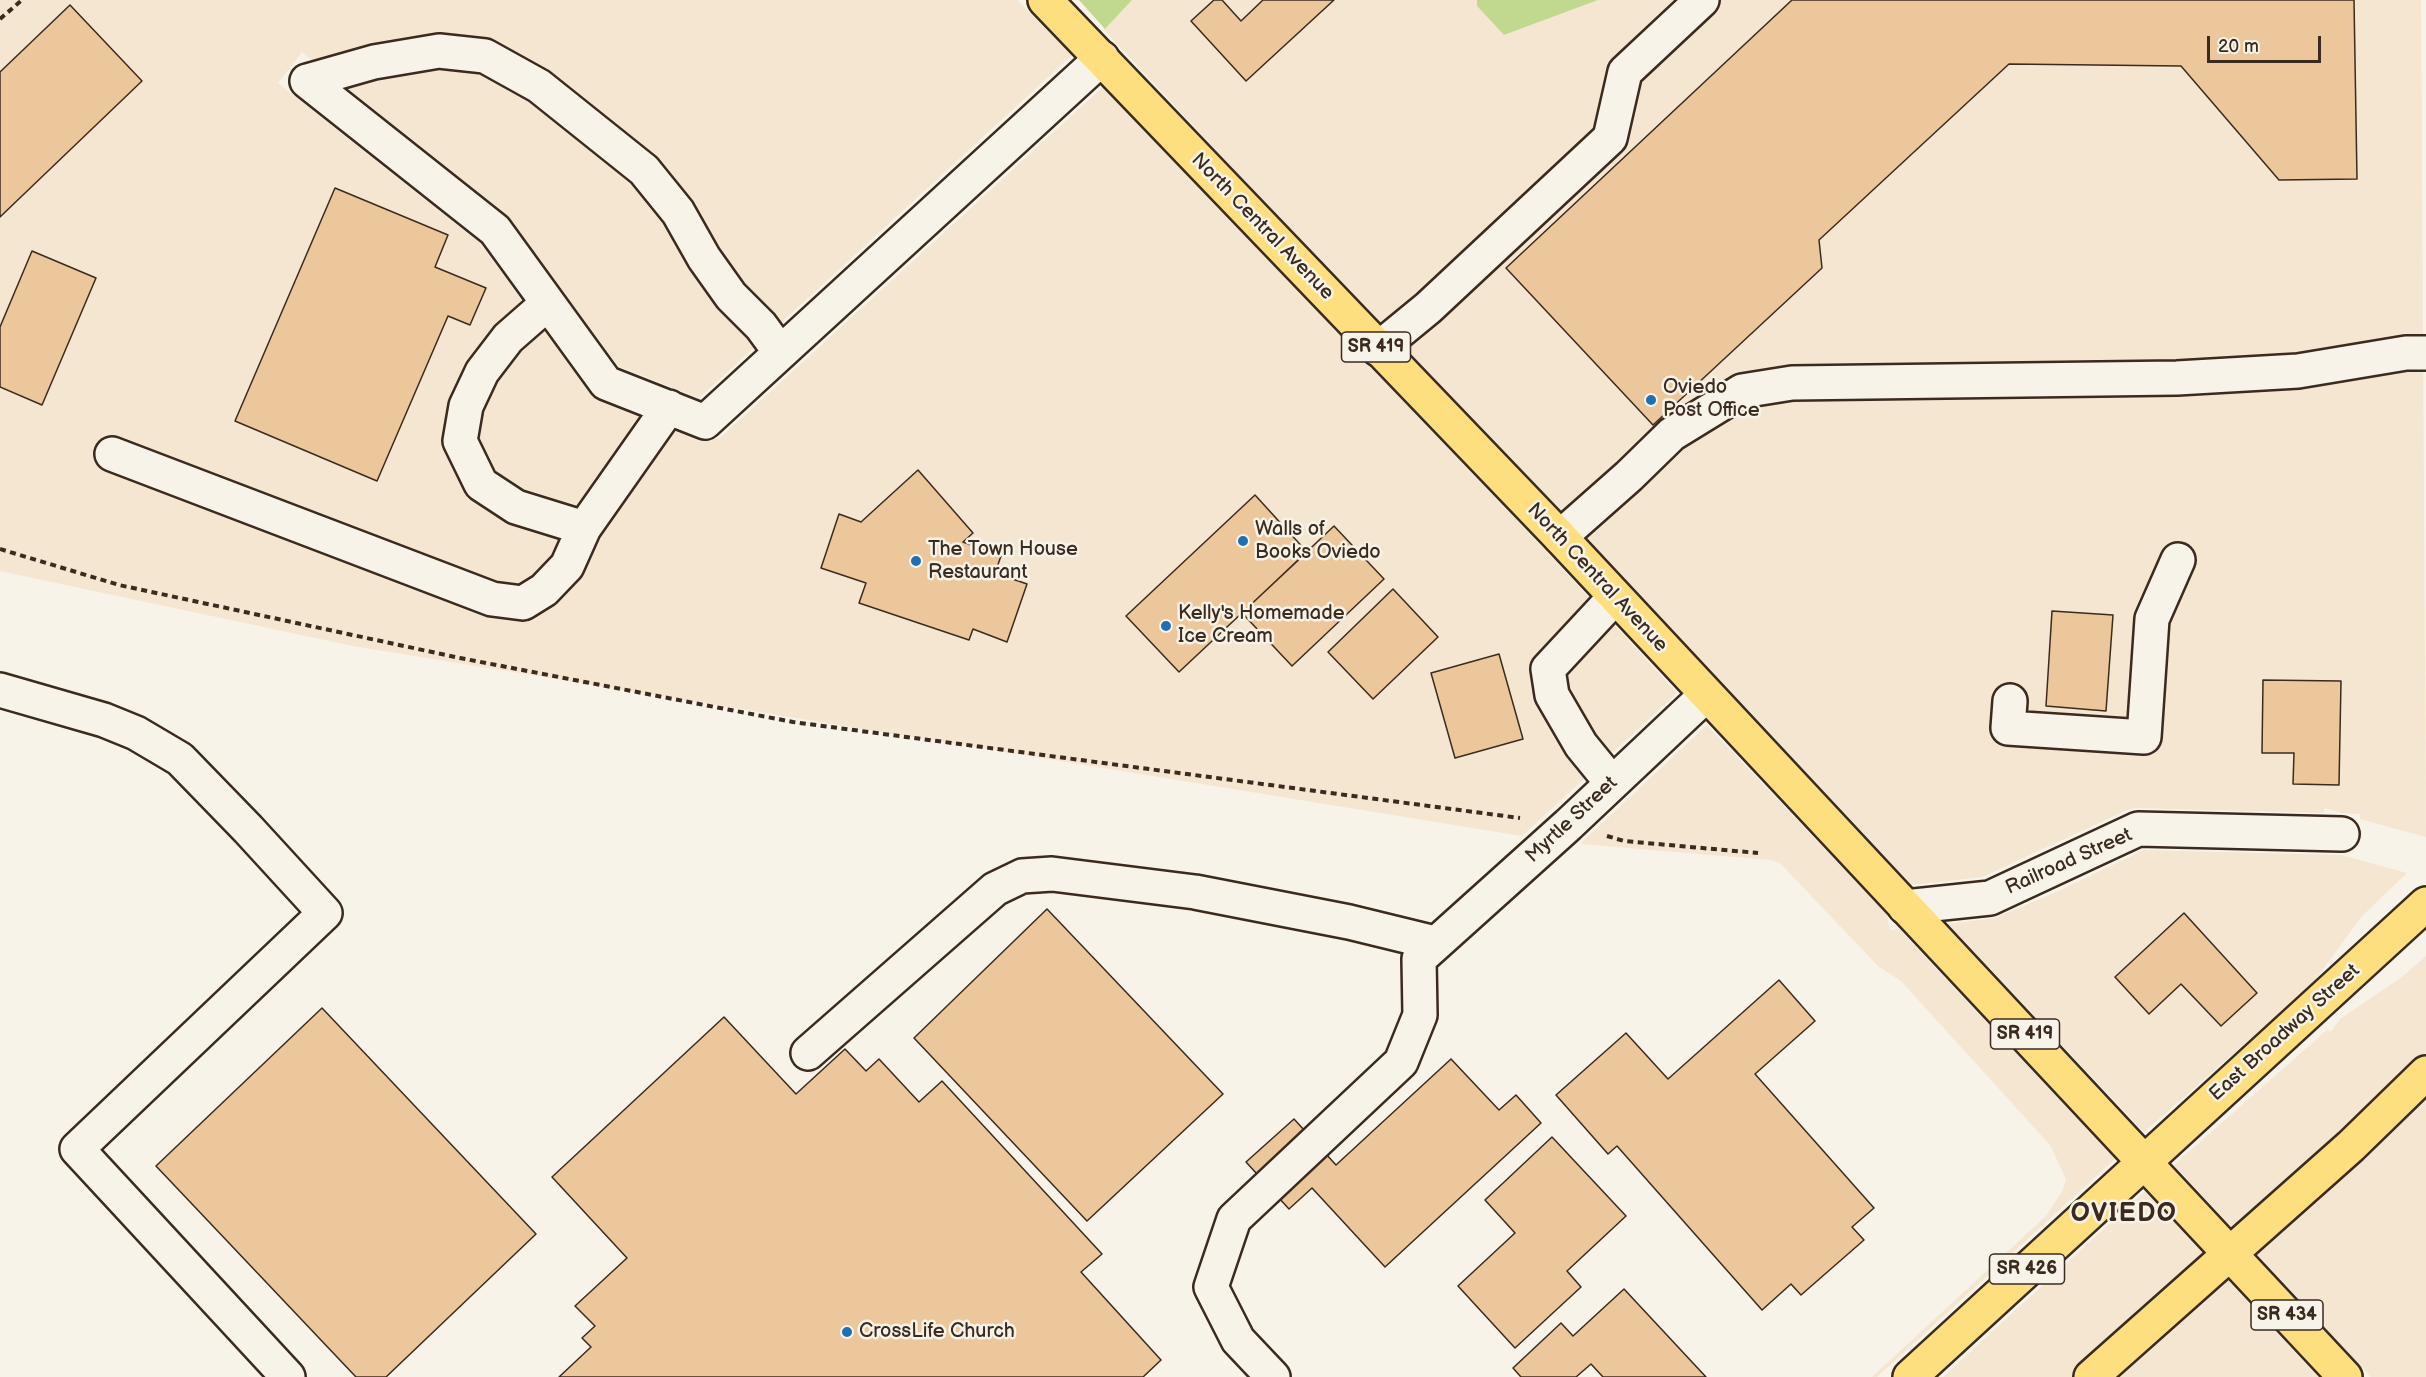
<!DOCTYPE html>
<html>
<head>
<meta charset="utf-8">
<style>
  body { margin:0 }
  #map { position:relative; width:2426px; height:1377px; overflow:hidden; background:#f7f3e8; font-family:"Balsamiq Sans",sans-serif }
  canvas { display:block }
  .scale { position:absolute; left:2207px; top:36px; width:114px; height:27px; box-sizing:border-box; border:3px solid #3b2a1e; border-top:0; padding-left:8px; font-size:18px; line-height:21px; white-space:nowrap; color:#3b2a1e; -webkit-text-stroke:4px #f7f3e8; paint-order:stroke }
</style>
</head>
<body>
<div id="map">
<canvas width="2426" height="1377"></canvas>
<div class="scale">20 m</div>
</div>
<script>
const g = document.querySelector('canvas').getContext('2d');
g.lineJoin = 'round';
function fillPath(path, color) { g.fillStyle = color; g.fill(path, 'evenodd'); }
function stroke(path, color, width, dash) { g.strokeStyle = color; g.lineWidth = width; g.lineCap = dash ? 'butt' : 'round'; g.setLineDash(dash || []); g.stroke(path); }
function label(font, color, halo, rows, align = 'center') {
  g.font = font + ' "Balsamiq Sans",sans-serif'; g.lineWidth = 5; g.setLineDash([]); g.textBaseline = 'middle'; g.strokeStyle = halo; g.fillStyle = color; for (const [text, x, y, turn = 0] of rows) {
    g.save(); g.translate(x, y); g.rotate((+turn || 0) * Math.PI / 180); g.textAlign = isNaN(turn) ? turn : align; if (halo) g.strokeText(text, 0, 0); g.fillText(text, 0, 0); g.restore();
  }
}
const built = new Path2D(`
  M0,0H1017L1072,55L699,398L618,366L506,214L302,52L278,83L481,244L590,394L601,402L700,441L720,438L1103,87L1546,551L1677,693L1522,836L353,646L0,571Z
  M1132,0H1477V6L1504,35L1598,0H2421L2426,837L2360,819V814L2342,813L2325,808L2323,813L2135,808L2127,810L1982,877L1912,885L1574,524L1282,221L1104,30Z
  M1707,725L1887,915L1890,930L1899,929L2115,1159L1877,1377H1872L2046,1216L2063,1190L2066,1179L2050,1145L1901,981L1878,966L1780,863L1771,860L1580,844Z
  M2144,850L2341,855L2407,873L2362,916L2310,987L2296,996L2297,998L2144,1132L1948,924L1995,918L2061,890Z
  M2426,956V1377H2371L2174,1165L2327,1030L2331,1032L2340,1019L2402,977Z
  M2145,1191L2318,1377H1943Z`);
const green = new Path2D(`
  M1079,0H1132L1105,29Z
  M1477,0H1598L1504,35L1477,6Z`);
const building = new Path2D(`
  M1214,0H1222L1241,21L1263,0H1334L1246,81L1191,21Z
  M1792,0H2354L2357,179L2279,180L2181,66L2009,64L1819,240L1822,268L1653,425L1506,268Z
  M70,5L142,81L0,217V72Z
  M335,188L448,235L435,267L486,288L470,325L448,316L377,481L235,421Z
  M32,251L96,278L42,405L0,387V327Z
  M918,470L973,533L963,542L1001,556L995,573L1027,584L1007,642L973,629L969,640L859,603L866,583L821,568L839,514L861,522Z
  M1255,495L1307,552L1179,672L1126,616Z
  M1334,526L1384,579L1292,666L1242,613Z
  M1393,589L1438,637L1373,699L1328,652Z
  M2052,611L2113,615L2106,711L2046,706Z
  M1499,654L1523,739L1455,758L1431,673Z
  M2263,680L2341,681L2339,785L2293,784L2294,753H2262Z
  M1047,909L1223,1094L1087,1221L914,1038Z
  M2184,913L2257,993L2221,1026L2181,984L2149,1014L2115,977Z
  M1779,980L1815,1021L1755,1074L1874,1208L1852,1227L1864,1240L1801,1295L1791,1284L1762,1310L1617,1146L1608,1154L1556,1095L1626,1033L1668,1079Z
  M322,1008L536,1234L386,1377H356L156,1166Z
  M724,1017L796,1094L845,1049L866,1071L879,1059L919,1102L942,1081L1102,1254L1081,1272L1161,1360L1143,1377H559L591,1347L582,1338L595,1326L575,1306L627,1258L552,1177Z
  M1451,1059L1499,1110L1516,1095L1541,1123L1385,1267L1312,1188L1289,1209L1246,1162L1294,1119L1336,1165Z
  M1552,1137L1626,1216L1567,1271L1581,1287L1515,1348L1458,1286L1515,1233L1485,1200Z
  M1624,1289L1706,1377H1603L1591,1364L1576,1377H1521L1513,1368L1561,1323L1573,1336Z`);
const path = new Path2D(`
  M0,19L22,0
  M0,549L119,585L460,658L793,722L1520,818
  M1607,836L1624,841L1758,853`);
const minor = new Path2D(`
  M307,81L495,230L606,383L705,422L1102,58
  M307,81L374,62L439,51L485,56L539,86L644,170L678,212L704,258L731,296L761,326L780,352
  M548,303L508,338L482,372L466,406L460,441L481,484L516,507L584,528
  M1378,349L1428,308L1610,138L1625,72L1702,0
  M112,454L492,599L523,603L544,590L567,566L584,528L669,407
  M1560,537L1629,476L1672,434L1742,391L1792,383L2177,378L2298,371L2406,353H2426
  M0,690L104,720L136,733L180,759L248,829L325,913L77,1149L288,1377
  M2010,701L2008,728L2144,737L2152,619L2178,560
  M1612,783L1581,745L1552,695L1548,669L1615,597
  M1905,907L1990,898L2138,829L2342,834
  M808,1053L995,889L1022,876L1052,874L1195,892L1349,922L1435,943
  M1273,1377L1238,1340L1211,1287L1234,1219L1401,1062L1420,1015L1419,959L1568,825L1706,695`);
const major = new Path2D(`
  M1045,0L1560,537L2345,1377
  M1910,1377L2426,904
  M2091,1377L2351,1146L2426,1073`);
const markers = [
  [1651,400,6,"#1f6fb2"],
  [1243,541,6,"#1f6fb2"],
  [916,561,6,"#1f6fb2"],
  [1166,626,6,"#1f6fb2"],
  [847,1332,6,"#1f6fb2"]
];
const shields = [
  [1376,347,69],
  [2025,1034,69],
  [2027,1269,75],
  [2287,1315,72]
];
const shieldNames = [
  ["SR 419",1376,347],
  ["SR 419",2025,1034],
  ["SR 426",2027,1269],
  ["SR 434",2287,1315]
];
const streetNames = [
  ["North Central Avenue",1262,227,46],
  ["North Central Avenue",1597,578,47],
  ["Myrtle Street",1572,820,-43],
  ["Railroad Street",2069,862,-24],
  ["East Broadway Street",2285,1033,-42]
];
const poiNames = [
  ["Oviedo",1663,388],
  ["Post Office",1663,411],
  ["Walls of",1255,530],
  ["Books Oviedo",1255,553],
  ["The Town House",928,550],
  ["Restaurant",928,573],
  ["Kelly's Homemade",1178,614],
  ["Ice Cream",1178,637],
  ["CrossLife Church",859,1332]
];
const districtNames = [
  ["OVIEDO",2124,1214]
];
fillPath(built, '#f4e6d1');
fillPath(green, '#c1d98f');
fillPath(building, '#ecc79c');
stroke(building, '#3b2a1e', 1.5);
stroke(minor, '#3b2a1e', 38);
stroke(major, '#3b2a1e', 38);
stroke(path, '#3b2a1e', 4, [6, 4.5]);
stroke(minor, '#f7f3e8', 33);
stroke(major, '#fedf80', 33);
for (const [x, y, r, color] of markers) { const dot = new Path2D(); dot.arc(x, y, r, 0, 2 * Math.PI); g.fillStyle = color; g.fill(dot); stroke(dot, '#f7f3e8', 2); }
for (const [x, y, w] of shields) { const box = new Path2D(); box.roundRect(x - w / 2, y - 15, w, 30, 4.5); g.fillStyle = '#f7f3e8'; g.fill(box); stroke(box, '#3b2a1e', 1.5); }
label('bold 18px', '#3b2a1e', null, shieldNames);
label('20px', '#3b2a1e', '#f7f3e8', streetNames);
label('20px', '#3b2a1e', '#f7f3e8', poiNames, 'left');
g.letterSpacing = '1.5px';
label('bold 26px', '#3b2a1e', '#f7f3e8', districtNames);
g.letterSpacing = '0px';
</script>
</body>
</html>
